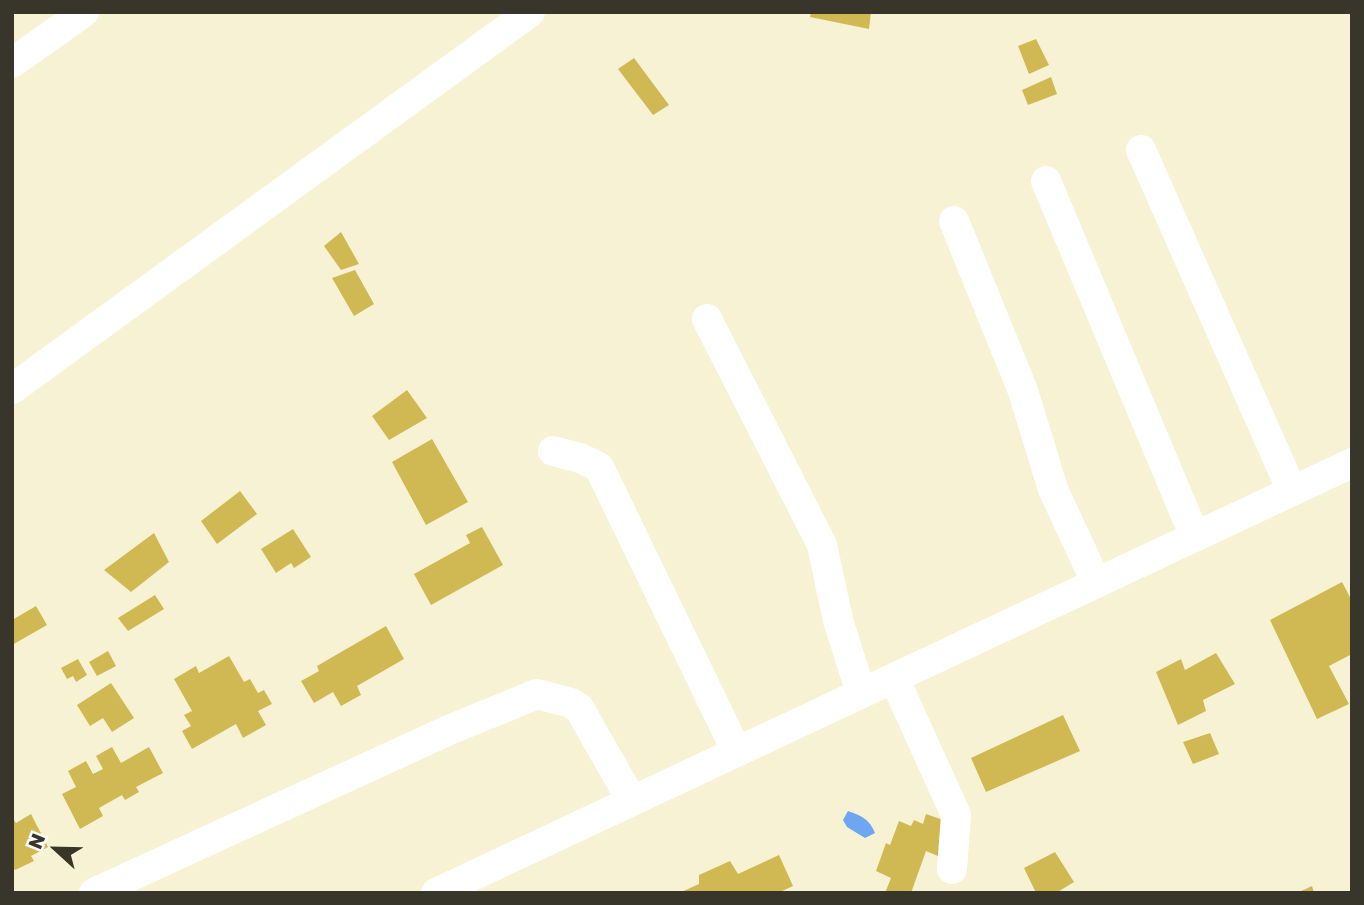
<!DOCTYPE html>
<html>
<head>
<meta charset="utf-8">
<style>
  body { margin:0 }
  #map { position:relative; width:1364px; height:905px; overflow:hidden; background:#f8f2d4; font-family:"Golos Text",sans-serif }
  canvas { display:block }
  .frame { position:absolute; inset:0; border:14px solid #38352a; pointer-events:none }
  .north { position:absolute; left:21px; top:814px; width:70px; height:70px; -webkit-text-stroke:5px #fefefe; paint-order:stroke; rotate:292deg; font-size:19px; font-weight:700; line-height:28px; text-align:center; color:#38352a }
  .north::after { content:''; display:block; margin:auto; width:24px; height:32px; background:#38352a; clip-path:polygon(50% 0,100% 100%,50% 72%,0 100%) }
</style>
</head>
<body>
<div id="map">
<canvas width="1364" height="905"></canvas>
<div class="frame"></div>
<div class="north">N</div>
</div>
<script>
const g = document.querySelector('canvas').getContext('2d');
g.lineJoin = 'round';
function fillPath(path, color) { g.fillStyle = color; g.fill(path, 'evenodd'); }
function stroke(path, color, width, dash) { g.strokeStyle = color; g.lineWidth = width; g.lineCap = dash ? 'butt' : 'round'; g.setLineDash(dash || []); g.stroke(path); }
const water = new Path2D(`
  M848,811C862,816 869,819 875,833L865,838L847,827L843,820Z`);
const building = new Path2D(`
  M811,12H871L869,29L810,17Z
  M1036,39L1049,65L1029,74L1018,46Z
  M634,58L669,105L653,115L618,69Z
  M1051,77L1057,94L1028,105L1022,90Z
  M341,232L359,264L341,270L324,246Z
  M355,270L374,304L354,316L332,278Z
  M407,390L427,418L389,440L372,416Z
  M432,439L468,502L426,525L392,462Z
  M240,491L257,514L217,544L201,521Z
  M482,527L503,565L431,605L414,574L470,543L466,535Z
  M293,529L311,557L294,568L291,563L276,573L261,549Z
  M154,533L169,562L131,592L104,570Z
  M1342,582L1352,601V654L1329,666L1349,704L1317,719L1270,620Z
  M155,595L164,609L128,631L118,618Z
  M36,606L47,625L12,645V620Z
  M386,626L404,659L357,686L361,695L341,706L333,692L314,703L301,681L319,671L317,666Z
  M108,651L116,666L97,676L89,662Z
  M1216,653L1235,684L1203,700L1206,711L1178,725L1156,672L1181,659L1185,670Z
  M229,656L244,682L250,679L258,693L264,690L272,704L258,711L266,725L243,738L236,724L192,749L182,731L191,726L184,715L192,711L174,679L196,666L199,673Z
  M78,659L87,675L76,682L73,676L67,679L61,668Z
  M111,683L134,718L112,732L103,718L90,726L77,705Z
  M1063,715L1080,751L986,792L971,758Z
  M1210,733L1219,754L1193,764L1183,742Z
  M112,747L121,763L149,747L163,773L136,787L139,792L125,800L122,795L99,808L103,816L80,829L62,794L76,787L68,771L86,761L93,774L103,769L96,756Z
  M31,814L48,847L31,856L34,861L15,870L12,865V817L16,823Z
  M926,814L949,822L938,856L926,851L911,893H885L891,878L876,871L886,843L890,845L899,821L911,826L914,820L923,824Z
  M1055,852L1074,882L1056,893H1036L1024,868Z
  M779,855L793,886L778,893H679L699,884V875L730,861L738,874Z
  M1312,886L1314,893H1297Z`);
const minor = new Path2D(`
  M12,63L84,12
  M1141,150L1292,491
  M1046,181L1195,537
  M954,221L1023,391L1053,489L1096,582
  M707,319L822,545L838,620L861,693
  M12,389L530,12
  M553,451L580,458L599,467L737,752
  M894,678L956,815L952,869
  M94,893L449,730L537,694L571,703L579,708L632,801
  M436,893L1352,463`);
fillPath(water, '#6ea6f1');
fillPath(building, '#d0b953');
stroke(minor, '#fff', 30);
</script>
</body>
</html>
